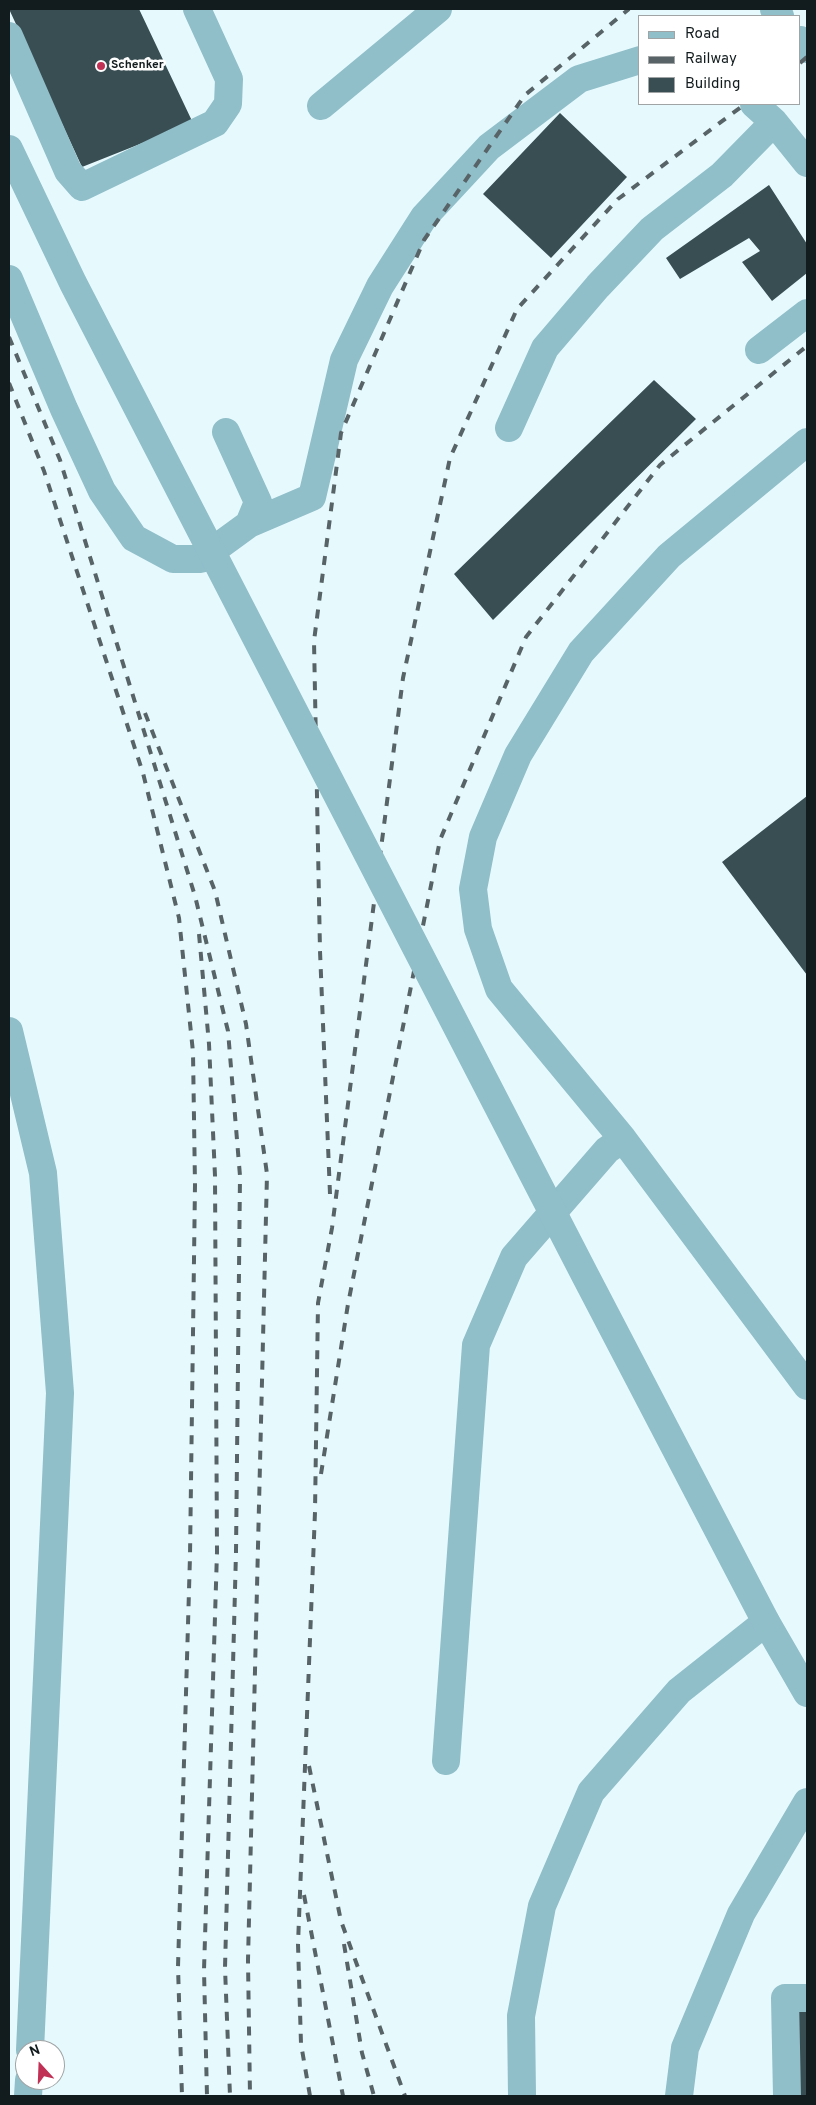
<!DOCTYPE html>
<html>
<head>
<meta charset="utf-8">
<style>
  body { margin:0 }
  #map { position:relative; width:816px; height:2105px; overflow:hidden; background:#e6fafe; font-family:Overpass,sans-serif }
  canvas { display:block }
  .frame { position:absolute; inset:0; border:10px solid #121b1d; pointer-events:none }
  .legend { position:absolute; left:638px; top:15px; width:162px; height:90px; box-sizing:border-box; background:#fff; border:1px solid #a0a4a5; margin:0; padding:6px 9px; list-style:none; font-size:15px; color:#121b1d }
  .legend li { display:flex; align-items:center; gap:10px; height:25px }
  .legend b { width:25px; border:1px solid #a0a4a5 }
  .north { position:absolute; left:15px; top:2040px; width:50px; height:50px; box-sizing:border-box; background:#fff; border:1px solid #a0a4a5; border-radius:50%; rotate:340deg; font-size:14px; font-weight:700; line-height:20px; text-align:center; color:#121b1d }
  .north::after { content:''; display:block; margin:auto; width:18px; height:22px; background:#c03155; clip-path:polygon(50% 0,100% 100%,50% 72%,0 100%) }
</style>
</head>
<body>
<div id="map">
<canvas width="816" height="2105"></canvas>
<div class="frame"></div>
<ul class="legend">
<li><b style="height:6px;background:#90bec9"></b>Road</li>
<li><b style="height:6px;background:#576366"></b>Railway</li>
<li><b style="height:14px;background:#394e53"></b>Building</li>
</ul>
<div class="north">N</div>
</div>
<script>
const g = document.querySelector('canvas').getContext('2d');
g.lineJoin = 'round';
function fillPath(path, color) { g.fillStyle = color; g.fill(path, 'evenodd'); }
function stroke(path, color, width, dash) { g.strokeStyle = color; g.lineWidth = width; g.lineCap = dash ? 'butt' : 'round'; g.setLineDash(dash || []); g.stroke(path); }
function label(font, color, halo, rows, align = 'center') {
  g.font = font + ' Overpass,sans-serif'; g.lineWidth = 5; g.setLineDash([]); g.textBaseline = 'middle'; g.strokeStyle = halo; g.fillStyle = color; for (const [text, x, y, turn = 0] of rows) {
    g.save(); g.translate(x, y); g.rotate((+turn || 0) * Math.PI / 180); g.textAlign = isNaN(turn) ? turn : align; if (halo) g.strokeText(text, 0, 0); g.fillText(text, 0, 0); g.restore();
  }
}
const building = new Path2D(`
  M9,9H139L193,123L82,167Z
  M560,113L627,177L551,258L483,194Z
  M769,185L807,244V273L772,301L742,262L760,251L749,238L680,279L666,258Z
  M654,380L696,419L493,620L454,574Z
  M807,796V975L722,862Z
  M794,2009H807V2096H794Z`);
const minor = new Path2D(`
  M774,9L780,16
  M9,36L68,171L82,187L215,123L228,104L229,79L197,9
  M800,40L807,49
  M754,104L774,122L807,163
  M321,106L438,9
  M9,279L64,409L102,491L134,538L173,559H201L249,524L258,502L226,432
  M759,350L807,313
  M509,428L545,348L598,286L652,229L722,175L774,122
  M249,524L312,497L344,360L380,286L424,217L489,147L579,79L640,60
  M9,1031L43,1173L60,1393L30,2050
  M623,1139L499,989L478,929L473,889L483,837L518,755L581,652L669,556L807,442
  M446,1761L476,1345L514,1257L607,1150L623,1139L807,1386
  M28,2096L29,2080
  M522,2096L521,2016L542,1906L591,1792L679,1691L766,1622
  M679,2096L685,2048L741,1914L807,1802
  M787,2096L785,1998H807`);
const rail = new Path2D(`
  M800,63L807,57
  M9,337L60,460L195,896L228,1031L240,1176L236,1552L225,1968L230,2096
  M9,383L44,471L143,773L179,918L193,1052L195,1185L190,1556L178,1967L182,2096
  M145,713L215,891L246,1024L267,1174L248,1960L250,2096
  M199,934L209,1044L215,1176L217,1552L204,1970L207,2096
  M330,1194L320,951L314,641L341,433L424,240L525,95L629,9
  M321,1474L348,1304L440,840L526,637L660,465L807,346
  M309,1766L341,1921L405,2096
  M304,1895L343,2096
  M344,1944L362,2053L374,2096
  M310,2096L301,2044L298,1944L315,1512L318,1303L332,1228L403,678L450,458L517,309L618,199L745,104`);
const minorBridge = new Path2D(`
  M9,149L73,283L586,1277L766,1622L807,1693`);
const markers = [
  [101,66,5,"#c03155"]
];
const poiNames = [
  ["Schenker",111,66]
];
fillPath(building, '#394e53');
stroke(minor, '#90bec9', 28);
stroke(rail, '#576366', 4, [9, 9]);
stroke(minorBridge, '#90bec9', 28);
for (const [x, y, r, color] of markers) { const dot = new Path2D(); dot.arc(x, y, r, 0, 2 * Math.PI); g.fillStyle = color; g.fill(dot); stroke(dot, '#fff', 2); }
label('bold 12px', '#121b1d', '#fff', poiNames, 'left');
</script>
</body>
</html>
